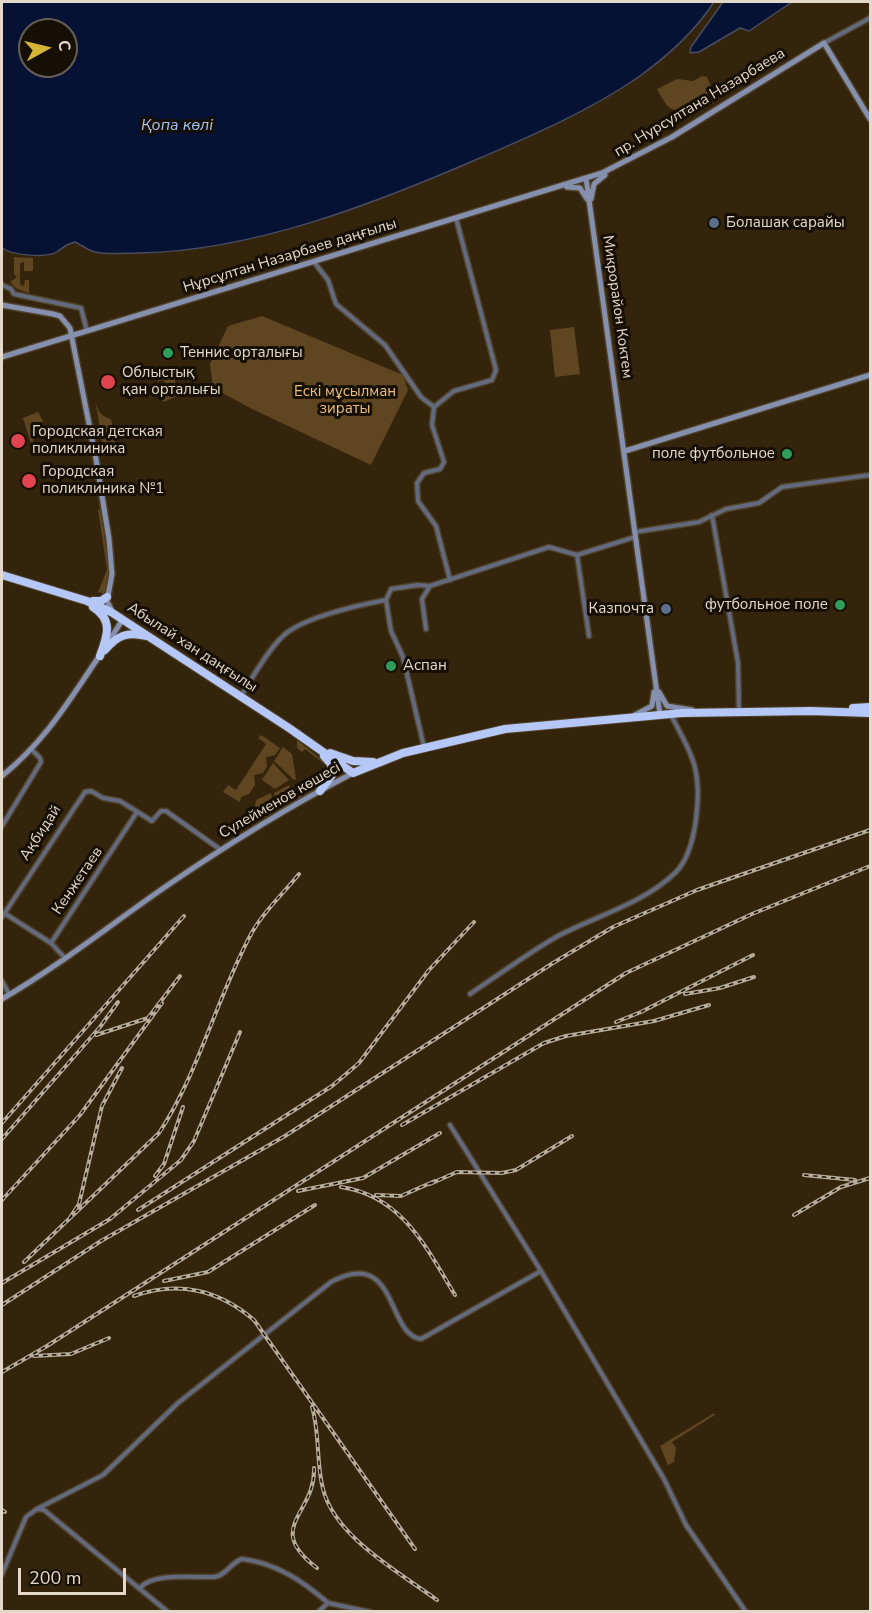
<!DOCTYPE html>
<html>
<head>
<meta charset="utf-8">
<style>
  body { margin:0 }
  #map { position:relative; width:872px; height:1613px; overflow:hidden; background:#34240c; font-family:"Nunito Sans",sans-serif }
  canvas { display:block }
  .frame { position:absolute; inset:0; border:3px solid #e3d8ca; pointer-events:none }
  .north { position:absolute; left:18px; top:18px; width:60px; height:60px; box-sizing:border-box; background:#160f05; border:2px solid #685f54; border-radius:50%; rotate:82deg; font-size:16px; font-weight:700; line-height:24px; text-align:center; color:#e3d8ca }
  .north::after { content:''; display:block; margin:auto; width:21px; height:27px; background:#d5b535; clip-path:polygon(50% 0,100% 100%,50% 72%,0 100%) }
  .scale { position:absolute; left:18px; top:1568px; width:108px; height:27px; box-sizing:border-box; border:3px solid #e3d8ca; border-top:0; padding-left:8px; font-size:18px; line-height:21px; white-space:nowrap; color:#e3d8ca; -webkit-text-stroke:4px #160f05; paint-order:stroke }
</style>
</head>
<body>
<div id="map">
<canvas width="872" height="1613"></canvas>
<div class="frame"></div>
<div class="north">С</div>
<div class="scale">200 m</div>
</div>
<script>
const g = document.querySelector('canvas').getContext('2d');
g.lineJoin = 'round';
function fillPath(path, color) { g.fillStyle = color; g.fill(path, 'evenodd'); }
function stroke(path, color, width, dash) { g.strokeStyle = color; g.lineWidth = width; g.lineCap = dash ? 'butt' : 'round'; g.setLineDash(dash || []); g.stroke(path); }
function label(font, color, halo, rows, align = 'center') {
  g.font = font + ' "Nunito Sans",sans-serif'; g.lineWidth = 6; g.setLineDash([]); g.textBaseline = 'middle'; g.strokeStyle = halo; g.fillStyle = color; for (const [text, x, y, turn = 0] of rows) {
    g.save(); g.translate(x, y); g.rotate((+turn || 0) * Math.PI / 180); g.textAlign = isNaN(turn) ? turn : align; if (halo) g.strokeText(text, 0, 0); g.fillText(text, 0, 0); g.restore();
  }
}
const green = new Path2D(`
  M702,76L707,77L712,88L709,94L692,100L682,111C667,111 664,101 657,89L677,79L693,81Z
  M14,257L33,258V271H24V262L20,263V285L24,286L25,280H29V293L17,289L10,282L17,277L14,274Z
  M262,316L403,375L408,390L371,465L252,409L213,388L210,364L228,326Z
  M574,327L580,374L555,377L550,330Z
  M174,375L178,396L163,402L159,384L165,383L164,380L158,381L157,376Z
  M95,399C97,410 101,417 111,419L116,445L103,447Z
  M38,412L43,421L32,443L35,456L23,418Z
  M98,509L101,511L109,571L105,594L98,592L107,570Z
  M261,735L280,748L275,755L266,757L267,766L263,773L254,775L255,785L249,794L241,797L240,802L223,792L228,785L236,790L266,744L258,738Z
  M297,740L331,767L327,782L267,818L251,810L254,807L267,817L326,779L327,766L305,749L302,752L297,748Z
  M283,747L292,754L296,779L294,780L274,761Z
  M273,763L289,780L275,789L262,780Z
  M289,785L294,798L277,808L274,793Z
  M271,793L275,809L266,813L255,806L256,800Z
  M714,1413L715,1415L672,1442L676,1448L674,1462L668,1465L660,1446Z`);
const water = new Path2D(`
  M2,2H714C694,33 668,56 637,78C589,111 533,135 480,158C376,203 254,251 140,253C125,253 109,255 95,252C87,250 82,245 75,242C66,244 65,246 58,251C48,259 11,255 2,248ZM30,30H66V66H30Z
  M723,2H792L749,31L740,28L699,52L690,53L691,47Z`);
const street = new Path2D(`
  M824,43L870,18
  M314,262L328,280L336,304L385,345L421,397L434,407
  M2,285L11,289L14,294L81,308L87,331
  M712,515L738,663L739,711
  M635,532L699,522L726,509L759,503L782,487L870,475
  M450,580L436,526L418,501L417,483L424,473L440,469L444,462L432,425L434,407L454,391L492,380L496,370L456,218
  M386,600L391,589L418,585L430,586
  M426,629L422,599L430,586L549,547L577,555
  M589,636L577,555L635,537
  M241,696C253,677 265,654 281,638C299,618 359,605 386,600L391,631L403,657L424,747
  M2,826L41,762L40,758L32,750
  M4,913L51,943
  M2,917L85,792L91,791L103,798L120,801L152,821L161,811H166L221,850
  M65,958L51,943L137,812
  M2,981L9,994
  M470,994C500,974 528,953 558,936C596,916 644,903 675,873C697,852 702,792 694,764C689,747 679,731 671,715
  M450,1125L541,1271L664,1479L686,1525L746,1612
  M38,1509L44,1510L168,1612
  M2,1574L26,1517L37,1509L103,1475L178,1403L331,1282C398,1246 386,1335 421,1339L541,1271
  M140,1588C152,1572 196,1578 214,1577C226,1576 231,1562 242,1559C276,1563 303,1581 328,1603
  M318,1612L328,1603L370,1612`);
const secondary = new Path2D(`
  M586,178L660,715
  M567,187L580,188L587,199
  M591,199L594,184L605,175
  M2,305L53,314L60,316L70,328L96,459L109,539L112,574L107,601L112,611
  M2,357L602,173L672,137L824,43L870,119
  M625,451L870,375
  M107,644L123,619
  M659,692L667,706L692,710
  M635,715L652,706L654,692
  M2,776C47,739 68,702 100,655
  M2,999C59,966 110,925 165,887C225,846 288,807 353,773`);
const highway = new Path2D(`
  M2,575L87,601L111,612L289,728L353,773L403,753L505,729L682,713L811,711L870,713
  M93,601H101L107,597
  M93,607C114,620 107,637 100,656
  M105,650C117,636 127,631 146,636
  M853,708L870,707
  M330,753L353,761L373,762
  M320,791L332,775L331,764L324,756`);
const rail = new Path2D(`
  M685,994L720,988L754,977
  M616,1022L641,1012L753,955
  M96,1035L148,1018L180,976
  M2,1123L184,916
  M402,1125L544,1043L566,1036L654,1021L709,1005
  M2,1139L100,1027L118,1002
  M804,1175L855,1180
  M155,1176L164,1164L183,1107
  M430,1184L457,1172L502,1173L516,1170L572,1136
  M341,1187C402,1196 426,1247 455,1295
  M298,1191L363,1178L440,1133
  M376,1195L401,1196L435,1181
  M2,1200L80,1115L162,1003
  M138,1210L332,1086L359,1063L429,970L474,922
  M794,1215L841,1187L870,1178
  M69,1219L159,1133C199,1072 216,1000 250,936C262,913 283,894 299,874
  M24,1262L69,1219L79,1204L102,1106L122,1068
  M164,1281L208,1272L315,1205
  M2,1283L110,1219L181,1160L194,1141L240,1032
  M134,1296C178,1280 219,1290 254,1320L415,1549
  M2,1305L101,1241L285,1136L553,963L613,927L697,890L870,830
  M34,1356L71,1354L109,1338
  M2,1372L47,1346L626,973L752,914L870,866
  M312,1407C320,1434 316,1462 323,1489C335,1537 399,1572 437,1600
  M314,1468C316,1514 263,1527 317,1568
  M2,1510L5,1512`);
const markers = [
  [714,223,6,"#5c6f8a"],
  [168,353,6,"#2e9e5b"],
  [108,382,8,"#e0444e"],
  [18,441,8,"#e0444e"],
  [787,454,6,"#2e9e5b"],
  [29,481,8,"#e0444e"],
  [840,605,6,"#2e9e5b"],
  [666,609,6,"#5c6f8a"],
  [391,666,6,"#2e9e5b"]
];
const streetNames = [
  ["пр. Нурсултана Назарбаева",700,103,-31],
  ["Нұрсұлтан Назарбаев даңғылы",290,256,-17],
  ["Микрорайон Коктем",617,307,82],
  ["Абылай хан даңғылы",192,648,33],
  ["Сүлейменов көшесі",280,801,-30],
  ["Ақбидай",41,833,-57],
  ["Кенжетаев",78,881,-56]
];
const poiNames = [
  ["Болашак сарайы",726,223],
  ["Теннис орталығы",180,353],
  ["Облыстық",122,373],
  ["қан орталығы",122,390],
  ["Городская детская",32,432],
  ["поликлиника",32,449],
  ["поле футбольное",775,454,"right"],
  ["Городская",42,472],
  ["поликлиника №1",42,489],
  ["футбольное поле",828,605,"right"],
  ["Казпочта",654,609,"right"],
  ["Аспан",403,666]
];
const parkNames = [
  ["Ескі мұсылман",345,392],
  ["зираты",345,409]
];
const waterNames = [
  ["Қопа көлі",177,126]
];
fillPath(green, '#5f4620');
fillPath(water, '#051234');
stroke(water, '#484d61', 1.5);
stroke(street, '#50412a', 7);
stroke(secondary, '#50412a', 8);
stroke(highway, '#50412a', 10);
stroke(street, '#636a7d', 4);
stroke(secondary, '#8490ae', 5);
stroke(highway, '#b5c7f6', 8);
stroke(rail, '#b7ab9a', 4);
stroke(rail, '#160f05', 1.5, [4.5]);
for (const [x, y, r, color] of markers) { const dot = new Path2D(); dot.arc(x, y, r, 0, 2 * Math.PI); g.fillStyle = color; g.fill(dot); stroke(dot, '#160f05', 2); }
label('15px', '#e3d8ca', '#160f05', streetNames);
label('15px', '#e3d8ca', '#160f05', poiNames, 'left');
label('15px', '#edbf7c', '#160f05', parkNames);
label('italic 16px', '#a7c1f5', '#160f05', waterNames);
</script>
</body>
</html>
